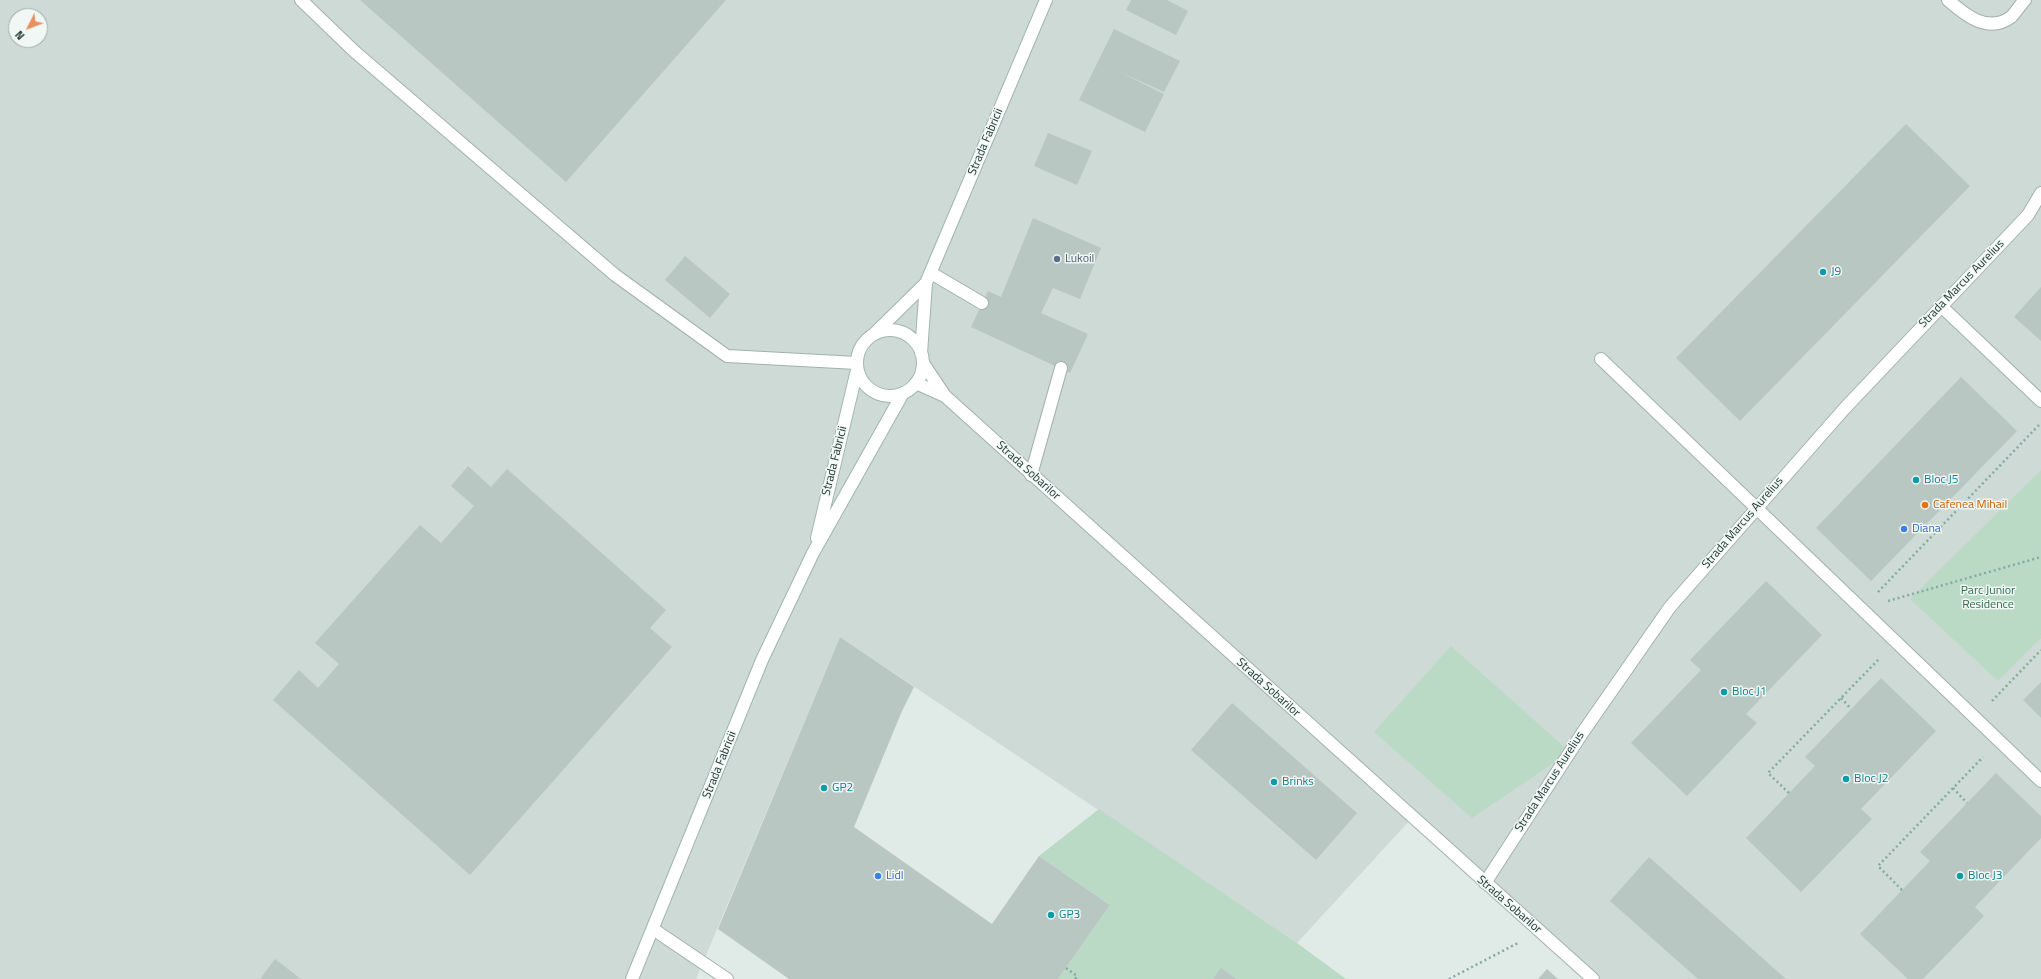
<!DOCTYPE html>
<html>
<head>
<meta charset="utf-8">
<style>
  body { margin:0 }
  #map { position:relative; width:2041px; height:979px; overflow:hidden; background:#e0eae7; font-family:"Titillium Web",sans-serif }
  canvas { display:block }
  .north { position:absolute; left:8px; top:8px; width:40px; height:40px; box-sizing:border-box; background:#f0f7f4; border:1px solid #9eaba8; border-radius:50%; rotate:228deg; font-size:11px; font-weight:700; line-height:16px; text-align:center; color:#223935 }
  .north::after { content:''; display:block; margin:auto; width:14px; height:18px; background:#e8915f; clip-path:polygon(50% 0,100% 100%,50% 72%,0 100%) }
</style>
</head>
<body>
<div id="map">
<canvas width="2041" height="979"></canvas>
<div class="north">N</div>
</div>
<script>
const g = document.querySelector('canvas').getContext('2d');
g.lineJoin = 'round';
function fillPath(path, color) { g.fillStyle = color; g.fill(path, 'evenodd'); }
function stroke(path, color, width, dash) { g.strokeStyle = color; g.lineWidth = width; g.lineCap = dash ? 'butt' : 'round'; g.setLineDash(dash || []); g.stroke(path); }
function label(font, color, halo, rows, align = 'center') {
  g.font = font + ' "Titillium Web",sans-serif'; g.lineWidth = 3; g.setLineDash([]); g.textBaseline = 'middle'; g.strokeStyle = halo; g.fillStyle = color; for (const [text, x, y, turn = 0] of rows) {
    g.save(); g.translate(x, y); g.rotate((+turn || 0) * Math.PI / 180); g.textAlign = isNaN(turn) ? turn : align; if (halo) g.strokeText(text, 0, 0); g.fillText(text, 0, 0); g.restore();
  }
}
const built = new Path2D(`
  M0,0H2041V979H1593L1412,818L1297,943L840,637L696,979H0ZM16,16H40V40H16Z`);
const green = new Path2D(`
  M2041,470V638L1998,681L1910,599Z
  M1451,646L1570,752L1472,818L1374,732Z
  M1099,809L1297,943L1346,979H1058L1110,905L1039,856Z`);
const building = new Path2D(`
  M360,0H726L566,182Z
  M1131,0H1167L1188,11L1176,35L1126,10Z
  M1114,29L1180,61L1164,92L1120,72L1164,94L1145,132L1079,100Z
  M1906,124L1970,186L1740,421L1676,358Z
  M1048,133L1092,151L1077,185L1034,166Z
  M1033,218L1101,248L1080,299L1053,288L1041,313L1088,334L1070,373L971,327L988,291L1001,297Z
  M685,256L730,294L710,318L665,280Z
  M2041,287V341L2014,317Z
  M1961,377L2017,431L1871,581L1816,528Z
  M468,466L491,487L507,469L666,610L650,628L672,647L470,875L273,700L299,670L318,688L339,664L315,643L420,525L441,543L474,506L451,486Z
  M1766,581L1822,635L1746,714L1757,723L1687,796L1631,743L1701,670L1690,660Z
  M840,637L914,687L902,711L854,827L992,924L1039,856L1110,905L1058,979H789L718,929Z
  M1881,678L1936,731L1861,809L1872,819L1801,892L1746,838L1815,766L1805,757Z
  M2041,682V718L2023,700Z
  M1232,703L1357,813L1316,860L1191,750Z
  M1996,773L2041,816V838L1975,907L1984,916L1923,979H1908L1860,934L1930,861L1920,852Z
  M1649,857L1786,979H1698L1610,901Z
  M275,959L301,979H260Z
  M1221,968L1236,979H1213Z
  M1547,969L1558,979H1538Z`);
const path = new Path2D(`
  M1878,592L2040,424
  M1888,601L2041,557
  M1841,698L1851,709
  M1992,701L2041,650
  M1953,788L1967,803
  M1789,793L1768,773L1880,658
  M1902,890L1878,866L1983,757
  M1066,968L1077,976L1075,979
  M1449,979L1518,943`);
const service = new Path2D(`
  M301,0L354,51L615,275L727,356L857,363
  M1948,0C1965,15 1988,34 2011,17C2016,12 2020,5 2025,0
  M931,273L982,303
  M1031,475L1061,368`);
const minor = new Path2D(`
  M1941,306L2041,401
  M1601,359L2041,781
  M1485,883L1583,732L1670,607L1845,408L2028,215L2041,193
  M653,929L727,979`);
const tertiary = new Path2D(`
  M923,363L945,396L1593,979
  M916,383L945,396`);
const secondary = new Path2D(`
  M857 363a33 33 0 1 1 66 0a33 33 0 1 1-66 0Z
  M875,333L926,283L1046,0
  M921,353L926,283
  M817,538L857,370
  M632,979L762,660L813,553L903,393`);
const markers = [
  [1057,259,4,"#5c6f8a"],
  [1823,272,4,"#0f9aa8"],
  [1916,480,4,"#0f9aa8"],
  [1925,505,4,"#e8710a"],
  [1904,529,4,"#3f7fe0"],
  [1724,692,4,"#0f9aa8"],
  [1846,779,4,"#0f9aa8"],
  [1274,782,4,"#0f9aa8"],
  [824,788,4,"#0f9aa8"],
  [878,876,4,"#3f7fe0"],
  [1960,876,4,"#0f9aa8"],
  [1051,915,4,"#0f9aa8"]
];
const streetNames = [
  ["Strada Fabricii",986,142,-67],
  ["Strada Marcus Aurelius",1962,284,-46],
  ["Strada Fabricii",835,461,-76],
  ["Strada Sobarilor",1028,471,42],
  ["Strada Marcus Aurelius",1743,523,-49],
  ["Strada Sobarilor",1268,688,42],
  ["Strada Fabricii",720,765,-68],
  ["Strada Marcus Aurelius",1550,782,-57],
  ["Strada Sobarilor",1509,905,41]
];
const serviceNames = [
  ["Lukoil",1065,259]
];
const cultureNames = [
  ["J9",1831,272],
  ["Bloc J5",1924,480],
  ["Bloc J1",1732,692],
  ["Bloc J2",1854,779],
  ["Brinks",1282,782],
  ["GP2",832,788],
  ["Bloc J3",1968,876],
  ["GP3",1059,915]
];
const foodNames = [
  ["Cafenea Mihail",1933,505]
];
const shopNames = [
  ["Diana",1912,529],
  ["Lidl",886,876]
];
const parkNames = [
  ["Parc Junior",1988,591],
  ["Residence",1988,605]
];
fillPath(built, '#cedad6');
fillPath(green, '#badac6');
fillPath(building, '#b9c7c3');
stroke(service, '#a3b1ae', 14);
stroke(minor, '#a3b1ae', 14);
stroke(tertiary, '#a3b1ae', 14);
stroke(secondary, '#a0b5b0', 14);
stroke(path, '#82aba3', 2.5, [2, 3]);
stroke(service, '#fff', 12);
stroke(minor, '#fff', 12);
stroke(tertiary, '#fff', 12);
stroke(secondary, '#fff', 12);
for (const [x, y, r, color] of markers) { const dot = new Path2D(); dot.arc(x, y, r, 0, 2 * Math.PI); g.fillStyle = color; g.fill(dot); stroke(dot, '#f0f7f4', 1.5); }
label('12px', '#223935', '#f0f7f4', streetNames);
label('12px', '#4e5e75', '#f0f7f4', serviceNames, 'left');
label('12px', '#0d838f', '#f0f7f4', cultureNames, 'left');
label('12px', '#c56008', '#f0f7f4', foodNames, 'left');
label('12px', '#366cbe', '#f0f7f4', shopNames, 'left');
label('12px', '#2f6d4e', '#f0f7f4', parkNames);
</script>
</body>
</html>
